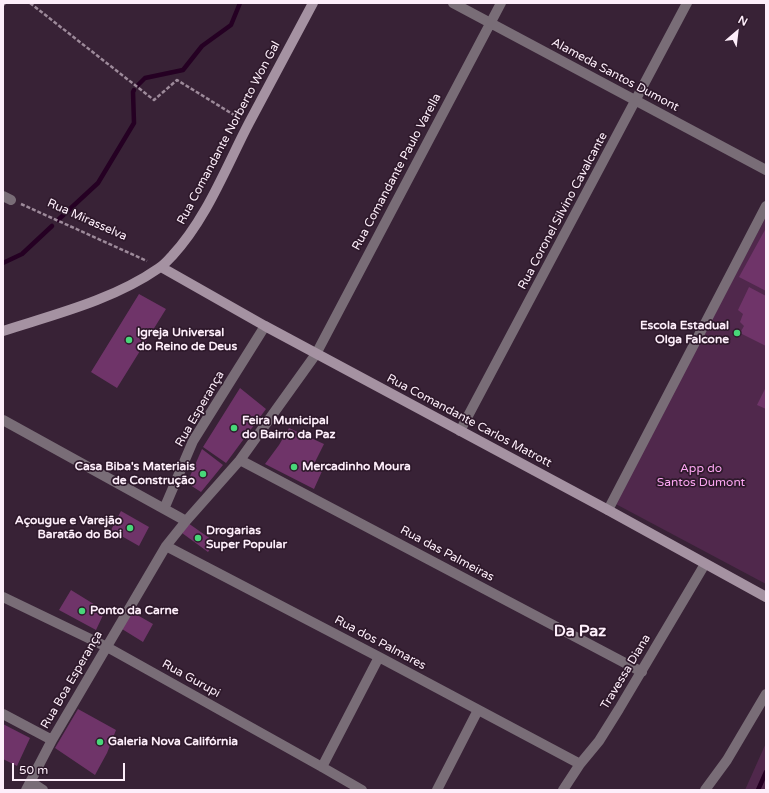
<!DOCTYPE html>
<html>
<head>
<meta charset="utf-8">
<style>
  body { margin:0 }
  #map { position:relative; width:769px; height:793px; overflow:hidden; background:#382236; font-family:"Varela Round",sans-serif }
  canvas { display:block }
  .frame { position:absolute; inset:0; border:4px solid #fdeefa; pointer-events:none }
  .north { position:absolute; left:717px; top:12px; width:40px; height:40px; -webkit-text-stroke:3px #2e192b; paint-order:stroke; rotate:28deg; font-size:11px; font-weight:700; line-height:16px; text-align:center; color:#fdeefa }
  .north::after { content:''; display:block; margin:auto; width:14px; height:18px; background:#fdeefa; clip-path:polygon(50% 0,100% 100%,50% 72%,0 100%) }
  .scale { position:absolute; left:12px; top:763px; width:113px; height:18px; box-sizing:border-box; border:2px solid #fdeefa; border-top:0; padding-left:5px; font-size:12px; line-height:14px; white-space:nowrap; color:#fdeefa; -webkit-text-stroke:3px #2e192b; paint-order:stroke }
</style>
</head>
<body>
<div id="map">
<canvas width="769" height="793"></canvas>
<div class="frame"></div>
<div class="north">N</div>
<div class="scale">50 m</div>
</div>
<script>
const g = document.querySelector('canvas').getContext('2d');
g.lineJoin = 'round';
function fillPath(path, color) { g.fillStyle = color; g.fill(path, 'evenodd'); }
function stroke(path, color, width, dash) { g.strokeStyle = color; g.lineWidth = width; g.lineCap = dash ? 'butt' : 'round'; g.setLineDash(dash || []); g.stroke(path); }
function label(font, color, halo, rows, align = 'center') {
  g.font = font + ' "Varela Round",sans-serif'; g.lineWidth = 3.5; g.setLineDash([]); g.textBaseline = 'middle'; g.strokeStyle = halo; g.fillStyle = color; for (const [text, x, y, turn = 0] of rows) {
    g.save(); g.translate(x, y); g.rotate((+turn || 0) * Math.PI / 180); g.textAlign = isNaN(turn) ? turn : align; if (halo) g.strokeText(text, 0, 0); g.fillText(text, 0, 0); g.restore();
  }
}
const green = new Path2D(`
  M766,217V584L612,502L648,440Z
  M766,743V790H745Z`);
const stream = new Path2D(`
  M138,85L145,78L183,70L202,46L231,25L240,3
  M58,220L98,183L134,123L133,92L134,90
  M3,263L22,254L52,226
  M758,790L766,772`);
const building = new Path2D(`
  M766,228V291L739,277Z
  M749,287L766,296V346L740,333L744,326L740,322L743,314L738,310Z
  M139,294L166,309L117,388L91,372Z
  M766,387V409L757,405Z
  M240,388L266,409L226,463L203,447Z
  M289,428L324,444L314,464L323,469L314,489L265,464L279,445Z
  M202,449L223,465L201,492L187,483Z
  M121,511L149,527L139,546L111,530Z
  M188,523L215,542L208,552L182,533Z
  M71,590L105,611L96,630L59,610Z
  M132,612L153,624L143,642L122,629Z
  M78,709L116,730L107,753L95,775L55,748Z
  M3,724L30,738L17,766L3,759Z`);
const path = new Path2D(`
  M30,3L154,100L177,80L239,118
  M3,5L5,3
  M21,204L147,261`);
const street = new Path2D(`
  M453,3L766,170
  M3,196L11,200
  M3,420L186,521
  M460,431L687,3
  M240,460L642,672
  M164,509L193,441L265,326
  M608,510L766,206
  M166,546L379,657L580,764
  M3,597L107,647L322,767L362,790
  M3,714L52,740
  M322,767L379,657
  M31,782L43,790
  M26,790L52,740L166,546L186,521L240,460L316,354L501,3
  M437,790L478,710
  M563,790L580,764L599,741L619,709L705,564
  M705,790L727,760L766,694`);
const secondary = new Path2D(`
  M161,267L265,326L608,510L766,597
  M3,331C56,314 113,300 159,268C164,265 168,260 172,256C207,218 226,167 249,123C270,83 292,43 313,3`);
const markers = [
  [737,333,4,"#48d779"],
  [129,340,4,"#48d779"],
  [234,428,4,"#48d779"],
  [294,467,4,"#48d779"],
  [203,474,4,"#48d779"],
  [130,528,4,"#48d779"],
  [198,538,4,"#48d779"],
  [82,611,4,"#48d779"],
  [100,742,4,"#48d779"]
];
const streetNames = [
  ["Alameda Santos Dumont",615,75,28],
  ["Rua Comandante Norberto Won Gal",229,133,-62],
  ["Rua Comandante Paulo Varella",397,172,-62],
  ["Rua Coronel Silvino Cavalcante",563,211,-62],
  ["Rua Mirasselva",87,220,24],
  ["Rua Esperança",200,409,-60],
  ["Rua Comandante Carlos Matrott",469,421,28],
  ["Rua das Palmeiras",447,554,28],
  ["Rua dos Palmares",380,643,28],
  ["Travessa Diana",626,672,-59],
  ["Rua Gurupi",191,679,29],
  ["Rua Boa Esperança",72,680,-60]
];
const poiNames = [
  ["Escola Estadual",729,326,"right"],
  ["Olga Falcone",729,340,"right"],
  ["Igreja Universal",137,333],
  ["do Reino de Deus",137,347],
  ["Feira Municipal",242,421],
  ["do Bairro da Paz",242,435],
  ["Casa Biba's Materiais",195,467,"right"],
  ["de Construção",195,481,"right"],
  ["Mercadinho Moura",302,467],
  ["Açougue e Varejão",122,521,"right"],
  ["Baratão do Boi",122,535,"right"],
  ["Drogarias",206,531],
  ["Super Popular",206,545],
  ["Ponto da Carne",90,611],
  ["Galeria Nova Califórnia",108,742]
];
const parkNames = [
  ["App do",701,469],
  ["Santos Dumont",701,483]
];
const districtNames = [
  ["Da Paz",580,632]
];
fillPath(green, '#50284c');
stroke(stream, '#250023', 4.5);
fillPath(building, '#6f3469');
stroke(path, '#9d8a9a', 2.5, [4, 2]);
stroke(street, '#796d77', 10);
stroke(secondary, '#a592a2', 10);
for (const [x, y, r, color] of markers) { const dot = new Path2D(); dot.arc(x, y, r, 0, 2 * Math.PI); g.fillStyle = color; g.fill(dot); stroke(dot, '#2e192b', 1.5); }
label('12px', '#fdeefa', '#2e192b', streetNames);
label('bold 12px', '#fdeefa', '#2e192b', poiNames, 'left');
label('12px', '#fda7f3', '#2e192b', parkNames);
label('bold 16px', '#fdeefa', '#2e192b', districtNames);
</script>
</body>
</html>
